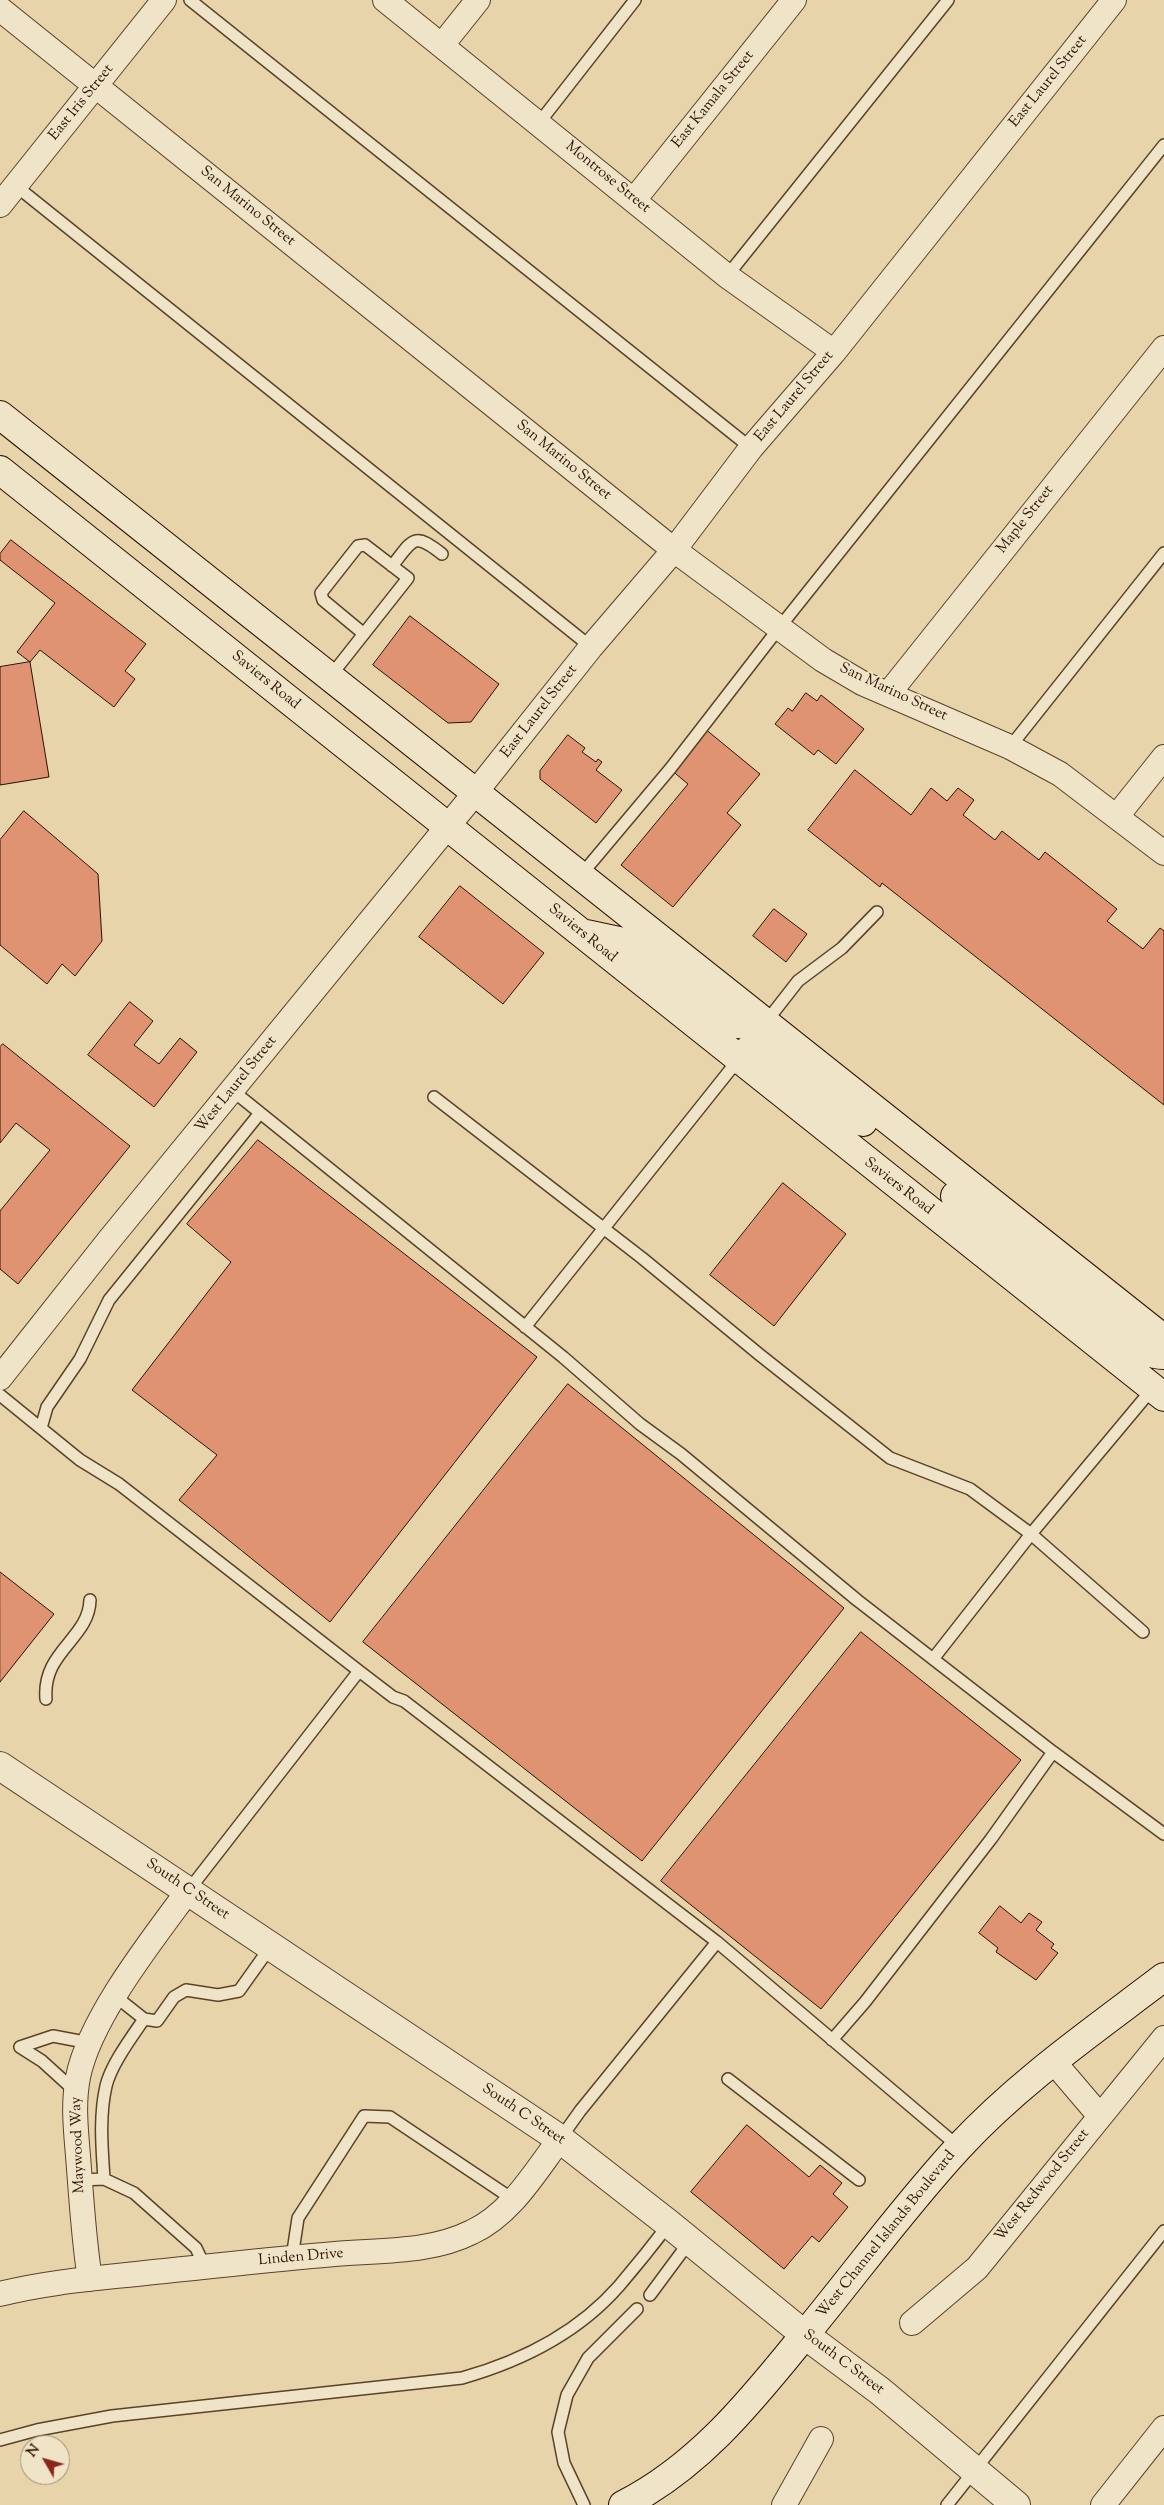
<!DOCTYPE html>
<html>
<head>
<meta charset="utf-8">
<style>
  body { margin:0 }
  #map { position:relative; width:1164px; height:2505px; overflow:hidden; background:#e7d4aa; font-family:"Sorts Mill Goudy",serif }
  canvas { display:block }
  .north { position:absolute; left:20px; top:2435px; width:50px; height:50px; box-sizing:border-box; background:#efe3c8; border:1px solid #a18f78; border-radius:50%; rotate:308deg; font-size:14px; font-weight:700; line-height:20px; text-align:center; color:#2b1100 }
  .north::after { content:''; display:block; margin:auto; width:18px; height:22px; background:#8f2418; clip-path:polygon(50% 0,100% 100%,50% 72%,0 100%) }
</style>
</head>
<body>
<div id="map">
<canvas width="1164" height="2505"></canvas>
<div class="north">N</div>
</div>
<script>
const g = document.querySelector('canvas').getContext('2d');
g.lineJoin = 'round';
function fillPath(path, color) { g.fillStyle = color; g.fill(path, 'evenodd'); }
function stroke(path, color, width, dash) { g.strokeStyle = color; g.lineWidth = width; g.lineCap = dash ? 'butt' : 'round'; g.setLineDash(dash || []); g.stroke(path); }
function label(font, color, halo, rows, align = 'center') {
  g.font = font + ' "Sorts Mill Goudy",serif'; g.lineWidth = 4; g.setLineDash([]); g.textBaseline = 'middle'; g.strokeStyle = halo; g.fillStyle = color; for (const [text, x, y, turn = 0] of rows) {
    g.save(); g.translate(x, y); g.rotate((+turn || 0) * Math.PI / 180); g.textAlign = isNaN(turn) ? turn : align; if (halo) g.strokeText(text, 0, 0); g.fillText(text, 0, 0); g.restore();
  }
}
const building = new Path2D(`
  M11,540L146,644L125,671L135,679L114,707L40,650L30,662L17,652L55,603L0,560V554Z
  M410,616L499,684L471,722L448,723L373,665Z
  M30,662L49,777L0,785V667Z
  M806,693L817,701L821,695L864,729L836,764L818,750L814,755L775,724L788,708L792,711Z
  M704,728L760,774L727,813L741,825L673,907L621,865L688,784L670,769Z
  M568,735L585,748L582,752L596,762L598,759L602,762L596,770L622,790L596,823L540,779V771Z
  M855,770L911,815L931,788L947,801L958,788L974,800L963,815L995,840L1002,831L1039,860L1045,852L1117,909L1107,921L1143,949L1160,928L1164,931V1105L882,883L880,887L808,830Z
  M24,811L98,874L102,941L75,976L62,964L47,984L0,945V840Z
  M460,886L544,953L503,1004L419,937Z
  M774,909L807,934L786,962L753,936Z
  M130,1002L153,1021L134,1045L159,1064L180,1038L197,1052L154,1107L88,1055Z
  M3,1044L130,1146L18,1284L0,1269V1211L50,1150L16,1123L0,1143V1047Z
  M258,1140L537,1357L330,1622L179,1500L217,1455L132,1390L231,1262L187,1224Z
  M783,1183L846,1234L774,1326L710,1275Z
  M568,1384L844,1608L642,1861L363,1642Z
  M0,1572L54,1614L0,1682Z
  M861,1632L1021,1760L821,2009L661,1881Z
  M1000,1906L1021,1923L1029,1913L1042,1922L1036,1930L1054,1944L1051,1948L1058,1953L1036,1980L996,1952L998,1948L979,1933Z
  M747,2125L809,2177L820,2165L842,2183L833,2194L848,2207L819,2242L812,2236L784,2269L691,2192Z`);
const service = new Path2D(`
  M190,0L751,448
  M539,123L635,0
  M16,186L591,647
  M727,276L948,0
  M392,566C413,540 413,531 442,554
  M329,678L408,578L365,545L358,546L321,593L323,600L364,634
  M1010,747L1164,553
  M581,875L670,769L779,628L1164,145
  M766,1022L798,981L842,948L877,912
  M233,1091L563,1357L640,1424L681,1454L857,1600L1053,1752L1164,1834
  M434,1097L642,1258L760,1355L890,1458L970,1489L1031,1534L1143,1632
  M525,1327L738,1060
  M0,1395L80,1460L119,1484L359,1671
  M41,1428L47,1407L80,1359L109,1300L260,1113
  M933,1659L1031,1534L1153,1388
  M46,1699C42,1651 89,1639 90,1600
  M188,1891L359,1671L393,1697L404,1701L717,1942L580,2111L560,2139
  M717,1942L959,2147
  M144,2019L157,2021L174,1997L186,1990L218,1995L239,1991L271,1946
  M832,2040L865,2002L991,1839L1053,1752
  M20,2047L53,2036L90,2043
  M20,2047L42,2061L75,2091
  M728,2079L859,2180
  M104,2179C102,2148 99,2117 106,2086C111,2065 131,2038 144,2019L115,1996
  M80,2180L104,2179L134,2193L196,2248L205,2267
  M292,2258L298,2218L364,2116L390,2117L514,2200
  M650,2295L690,2241
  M0,2440L37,2430L112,2416L462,2378C522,2361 577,2334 619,2286C636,2266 653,2245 669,2224
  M584,2505L564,2463L558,2432L567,2395L588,2358L637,2309
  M947,2505L1164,2231`);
const minor = new Path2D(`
  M385,0L727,276L834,352
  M0,9L674,550L823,660L862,683L1010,747L1060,774L1164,853
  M442,45L478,0
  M634,200L794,0
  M0,205L164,0
  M889,693L1164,348
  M1117,816L1164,757
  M0,1378L110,1239L475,793L591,647L674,550L751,448L834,352L1114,0
  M1053,2061L1099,2115
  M90,2279C84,2242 82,2206 79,2169C77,2138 72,2108 78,2077C90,2018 152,1940 188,1891
  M0,2294C50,2281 103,2278 154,2272C214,2266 274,2259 335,2254C381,2250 430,2253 472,2232C511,2214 535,2172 560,2139
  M912,2323L977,2268L1164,2038
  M784,2505L821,2439
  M1103,2505L1164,2428`);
const tertiary = new Path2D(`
  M0,1766L560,2139L669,2224L805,2335L880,2391L1016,2505`);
const secondary = new Path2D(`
  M0,415L1164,1339
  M0,470L1164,1397
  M586,934L628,943L714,1013L731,1023L747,1025L766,1022
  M738,1060L747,1051L761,1050L777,1058L863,1122
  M955,1196L1000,1233L1038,1242
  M996,1254C1006,1257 1019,1260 1028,1265C1069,1286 1118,1354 1164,1355
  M623,2505C696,2468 747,2406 798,2343C852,2278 901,2210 958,2148C1019,2082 1093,2031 1164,1977`);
const streetNames = [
  ["East Laurel Street",1049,82,-51],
  ["East Kamala Street",714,100,-51],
  ["East Iris Street",82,103,-51],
  ["Montrose Street",607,178,39],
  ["San Marino Street",247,207,39],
  ["East Laurel Street",795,397,-50],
  ["San Marino Street",563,461,39],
  ["Maple Street",1026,520,-52],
  ["Saviers Road",265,681,39],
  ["San Marino Street",893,693,25],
  ["East Laurel Street",540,712,-52],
  ["Saviers Road",582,934,39],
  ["West Laurel Street",237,1085,-51],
  ["Saviers Road",898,1187,38],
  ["South C Street",187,1890,34],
  ["South C Street",523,2115,34],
  ["Maywood Way",79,2145,-92],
  ["West Redwood Street",1043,2186,-51],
  ["West Channel Islands Boulevard",887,2235,-51],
  ["Linden Drive",301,2258,-5],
  ["South C Street",843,2363,37]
];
fillPath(building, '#df9373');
stroke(building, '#2b1100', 1);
stroke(service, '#5a422a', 14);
stroke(minor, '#5a422a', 26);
stroke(tertiary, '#5a422a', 30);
stroke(secondary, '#2b1100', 30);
stroke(service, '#efe3c8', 11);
stroke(minor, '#efe3c8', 24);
stroke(tertiary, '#efe3c8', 28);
stroke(secondary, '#efe3c8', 28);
label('15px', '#2b1100', '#efe3c8', streetNames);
</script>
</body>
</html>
